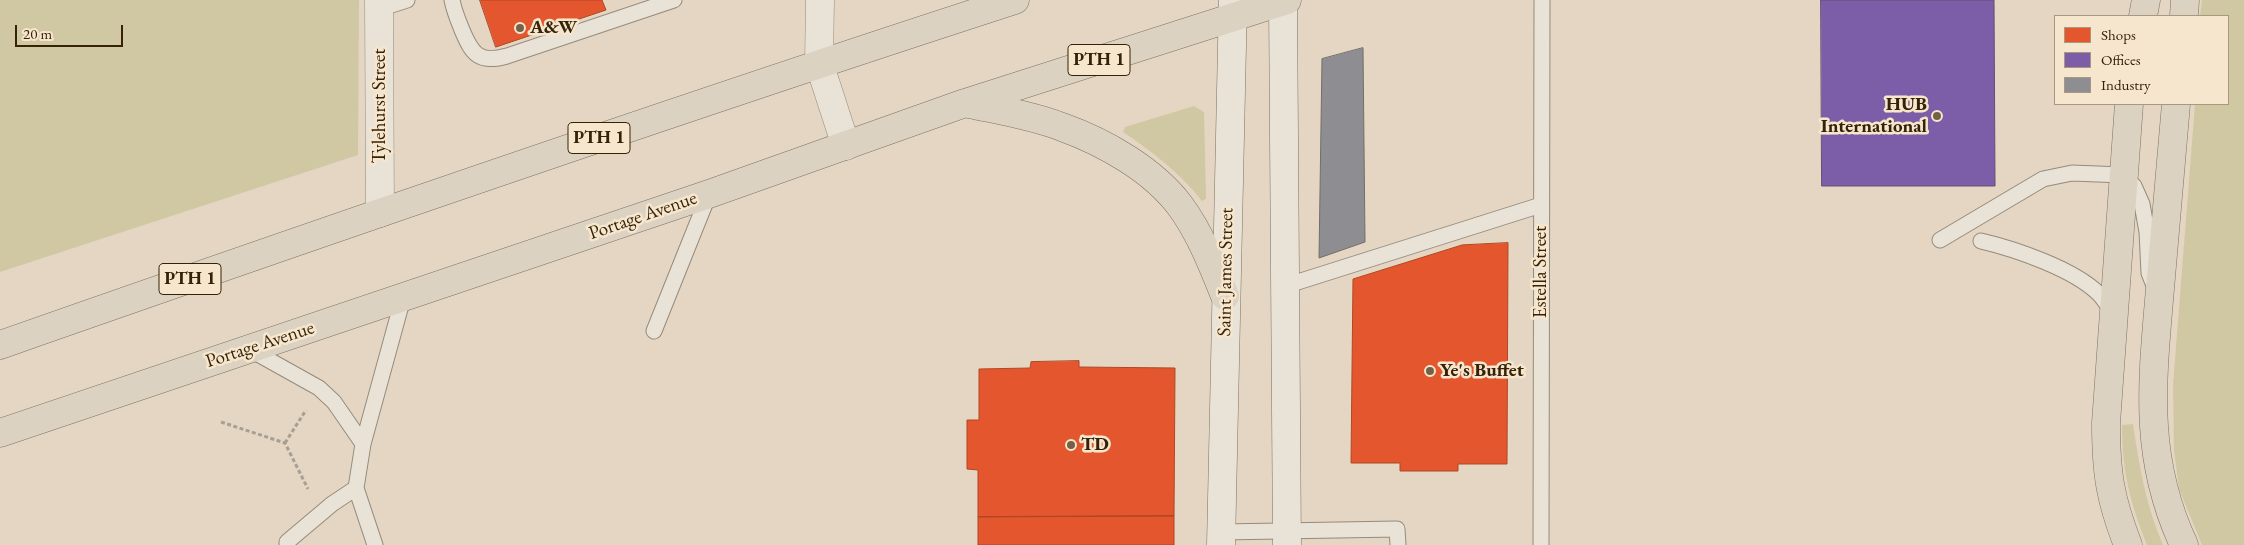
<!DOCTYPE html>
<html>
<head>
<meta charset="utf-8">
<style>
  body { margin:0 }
  #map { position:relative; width:2244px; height:545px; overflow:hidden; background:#e4d6c2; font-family:"EB Garamond",serif }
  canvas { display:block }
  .legend { position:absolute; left:2054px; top:15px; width:175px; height:90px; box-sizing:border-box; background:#f7e6ce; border:1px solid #aa987e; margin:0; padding:6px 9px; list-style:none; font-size:15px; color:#362207 }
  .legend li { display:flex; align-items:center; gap:10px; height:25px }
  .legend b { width:25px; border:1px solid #aa987e }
  .scale { position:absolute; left:15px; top:25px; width:108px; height:22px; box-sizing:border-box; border:2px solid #362207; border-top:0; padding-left:6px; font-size:15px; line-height:18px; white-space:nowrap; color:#362207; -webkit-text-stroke:4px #f7e6ce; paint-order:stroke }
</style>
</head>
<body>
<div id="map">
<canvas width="2244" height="545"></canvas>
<ul class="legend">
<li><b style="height:14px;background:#e4572e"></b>Shops</li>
<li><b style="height:14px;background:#7b5ea7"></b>Offices</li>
<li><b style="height:14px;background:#8d8d92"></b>Industry</li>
</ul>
<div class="scale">20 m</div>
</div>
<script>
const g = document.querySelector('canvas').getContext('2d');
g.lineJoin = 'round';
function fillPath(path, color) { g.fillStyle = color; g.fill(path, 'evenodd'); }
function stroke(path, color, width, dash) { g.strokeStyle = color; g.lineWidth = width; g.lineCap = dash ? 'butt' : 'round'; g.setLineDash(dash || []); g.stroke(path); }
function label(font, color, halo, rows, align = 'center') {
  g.font = font + ' "EB Garamond",serif'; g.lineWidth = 5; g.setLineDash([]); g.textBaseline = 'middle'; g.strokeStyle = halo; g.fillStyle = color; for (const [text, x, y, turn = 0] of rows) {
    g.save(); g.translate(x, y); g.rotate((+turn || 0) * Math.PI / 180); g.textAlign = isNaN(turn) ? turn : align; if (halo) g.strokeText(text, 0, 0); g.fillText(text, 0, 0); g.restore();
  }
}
const green = new Path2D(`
  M0,0H359L358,155L0,272Z
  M2202,0H2244V545H2202L2179,489L2174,450L2173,385L2195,104H2228V16H2200Z
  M1194,106L1204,112L1206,199L1202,201C1179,172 1153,152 1123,132L1125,127Z
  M2133,424C2139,465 2146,506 2163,545H2147C2130,503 2122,470 2122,425Z`);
const shops = new Path2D(`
  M480,0H602L606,10L496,47Z
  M1508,243L1507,464H1458V471H1400V463H1351L1353,279L1462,245Z
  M1079,361V367L1175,368L1174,516L978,517V470L967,469V420H979V369L1030,368L1031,362Z
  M1174,516V545H978V517Z`);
const offices = new Path2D(`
  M1821,0H1994L1995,186H1822Z`);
const industry = new Path2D(`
  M1363,48L1365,242L1319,258L1322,59Z`);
const path = new Path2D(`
  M221,422L285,443L308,489
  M285,443L306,410`);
const service = new Path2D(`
  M452,0C454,11 458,20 462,30C472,54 479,64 507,56L674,0
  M379,9L407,0
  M1940,240L2043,179L2072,173L2123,175L2134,186L2142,204L2147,232L2149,273L2153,283
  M1981,241C2015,249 2074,269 2099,294C2104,299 2108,306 2112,312
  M1285,286L1541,205
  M654,331L709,194
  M249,349L319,388L334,402L363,444
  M1221,532L1397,529L1398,545
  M287,545V542L332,504L356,488
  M375,545L356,488L363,444L403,298
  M1541,545L1542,0`);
const minor = new Path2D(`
  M379,0L380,213
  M820,0L819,63L846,146`);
const secondary = new Path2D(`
  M1283,0L1287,545
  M1221,545L1233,0`);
const trunk = new Path2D(`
  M2143,16L2146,0
  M2184,16L2185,0
  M965,103C997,110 1031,115 1062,127C1104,142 1154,170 1181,207C1200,233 1213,266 1225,296
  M2176,104C2171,162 2166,220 2161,277C2153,375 2141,453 2184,545
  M0,345C337,227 675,110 1015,0
  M0,433L709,194L965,103L1287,0
  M2128,545C2110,499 2106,473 2106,423L2129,104`);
const markers = [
  [520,28,5,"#736148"],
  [1937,116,5,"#736148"],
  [1430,371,5,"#736148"],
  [1071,445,5,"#736148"]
];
const shields = [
  [1099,60,62],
  [599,138,62],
  [190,279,62]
];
const shieldNames = [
  ["PTH 1",1099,60],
  ["PTH 1",599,138],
  ["PTH 1",190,279]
];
const poiNames = [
  ["A&W",530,28],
  ["HUB",1927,105,"right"],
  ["International",1927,127,"right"],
  ["Ye's Buffet",1440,371],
  ["TD",1081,445]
];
const streetNames = [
  ["Tylehurst Street",380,106,-90],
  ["Portage Avenue",643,216,-19],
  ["Saint James Street",1226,272,-89],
  ["Estella Street",1541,272,-90],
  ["Portage Avenue",260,345,-18]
];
fillPath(green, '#d0c8a3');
fillPath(shops, '#e4572e');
stroke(shops, '#b04722', 1);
fillPath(offices, '#7b5ea7');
stroke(offices, '#664c77', 1);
fillPath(industry, '#8d8d92');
stroke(industry, '#736d68', 1);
stroke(service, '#958b7c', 17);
stroke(minor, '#958b7c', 29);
stroke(secondary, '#7c7263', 29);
stroke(trunk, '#7c7263', 29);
stroke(path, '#a79f94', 3, [4, 2.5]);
stroke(service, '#e9e2d7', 15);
stroke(minor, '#e9e2d7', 28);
stroke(secondary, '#e9e2d7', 28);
stroke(trunk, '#dcd2c2', 28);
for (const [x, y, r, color] of markers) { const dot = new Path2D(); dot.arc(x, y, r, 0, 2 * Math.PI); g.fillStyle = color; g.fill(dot); stroke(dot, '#f7e6ce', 2); }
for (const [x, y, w] of shields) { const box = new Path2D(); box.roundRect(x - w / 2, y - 15.5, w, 31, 4); g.fillStyle = '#f7e6ce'; g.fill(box); stroke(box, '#362207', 1); }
label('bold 18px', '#362207', null, shieldNames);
label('bold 19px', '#362207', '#f7e6ce', poiNames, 'left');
label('19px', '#362207', '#f7e6ce', streetNames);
</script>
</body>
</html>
